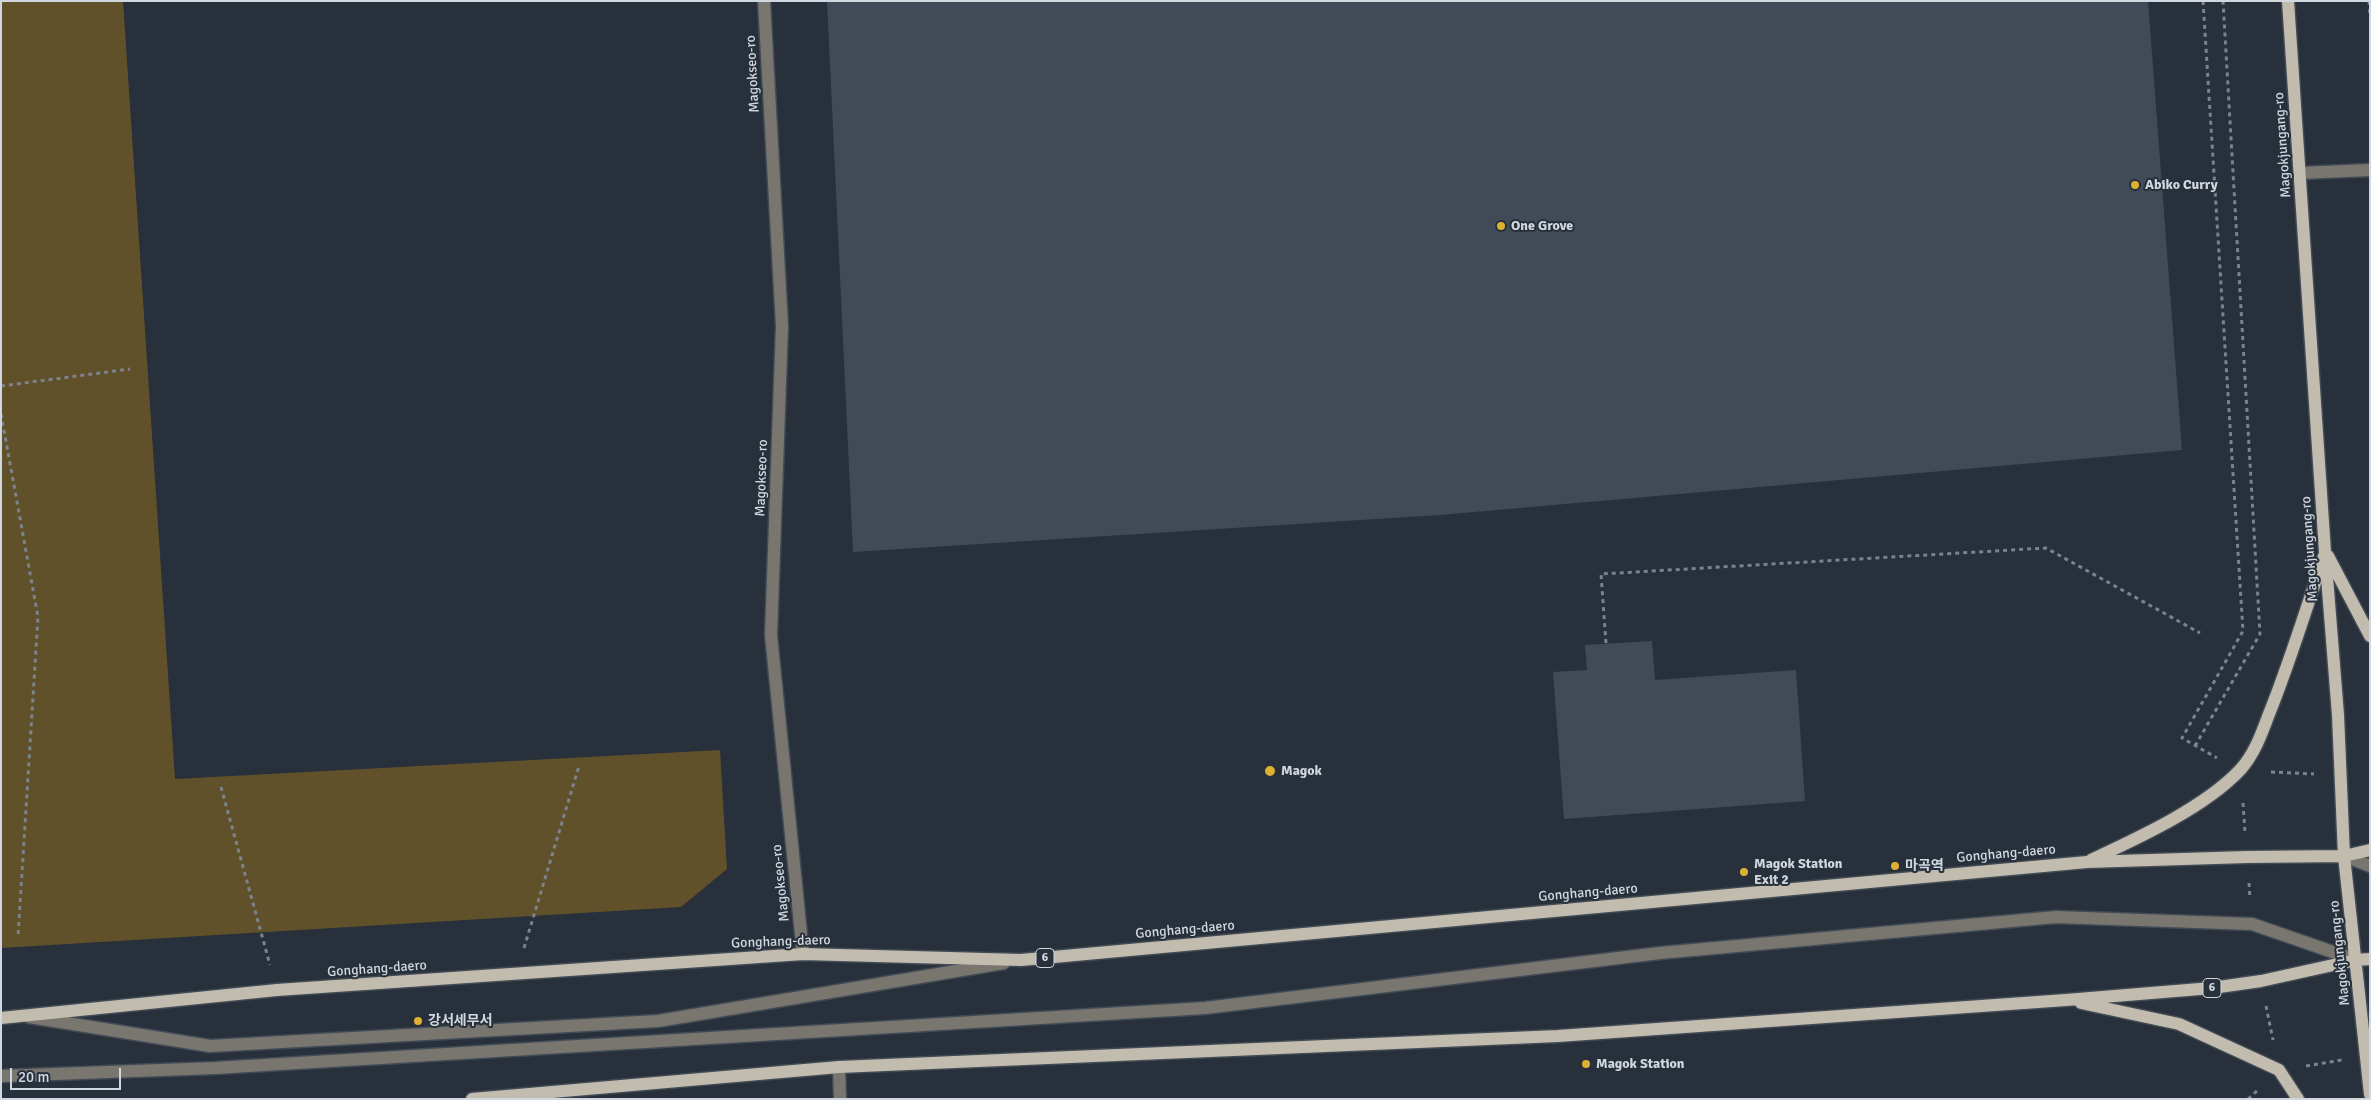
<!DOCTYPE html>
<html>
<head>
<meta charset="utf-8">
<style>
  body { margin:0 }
  #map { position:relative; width:2371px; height:1100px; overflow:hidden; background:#27303b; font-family:Signika,sans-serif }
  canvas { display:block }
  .frame { position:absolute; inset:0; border:2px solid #d1d7de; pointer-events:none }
  .scale { position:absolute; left:10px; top:1068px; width:111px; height:22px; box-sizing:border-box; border:2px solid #d1d7de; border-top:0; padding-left:6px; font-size:15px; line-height:18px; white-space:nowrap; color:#d1d7de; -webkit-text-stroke:4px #27303b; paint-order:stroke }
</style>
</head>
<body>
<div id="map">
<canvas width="2371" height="1100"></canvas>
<div class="frame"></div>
<div class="scale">20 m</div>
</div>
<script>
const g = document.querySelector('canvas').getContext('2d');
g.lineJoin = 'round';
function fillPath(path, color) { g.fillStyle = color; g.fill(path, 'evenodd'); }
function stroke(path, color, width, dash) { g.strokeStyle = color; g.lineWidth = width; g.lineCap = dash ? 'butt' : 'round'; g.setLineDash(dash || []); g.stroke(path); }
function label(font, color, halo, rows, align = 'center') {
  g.font = font + ' Signika,"Noto Sans KR",sans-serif'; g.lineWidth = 4; g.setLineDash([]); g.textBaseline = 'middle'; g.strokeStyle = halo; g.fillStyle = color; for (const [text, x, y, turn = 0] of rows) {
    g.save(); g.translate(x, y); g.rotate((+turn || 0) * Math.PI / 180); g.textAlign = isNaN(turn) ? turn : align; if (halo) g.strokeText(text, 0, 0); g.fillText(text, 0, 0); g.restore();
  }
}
const green = new Path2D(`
  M1,1H123L175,779L720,750L727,869L681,907L1,948Z`);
const building = new Path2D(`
  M827,1H2148L2182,450L1440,515L853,552Z
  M1652,641L1655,680L1796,670L1805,801L1564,819L1553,672L1587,670L1585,645Z`);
const path = new Path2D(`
  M2203,1L2243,631L2182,738L2217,758
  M2369,1L2370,16
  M1,386L130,369
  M1,414L38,617L18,937
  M1606,643L1601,574L2046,548L2200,633
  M2195,746L2260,634L2223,1
  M2271,772L2314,774
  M221,787L270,965
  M2243,803L2245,832
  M2249,883L2250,899
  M524,948L579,766
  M2266,1006L2273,1040
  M2306,1066L2342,1060
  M2248,1099L2258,1090`);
const minor = new Path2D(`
  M764,1L782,326L771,635L803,954
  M2300,173L2370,170
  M2344,856L2370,866
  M29,1017L210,1046L658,1021L1004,963
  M839,1067L840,1099
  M1,1076L215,1068L1205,1008L1660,953L2056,917L2252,924L2356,960`);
const major = new Path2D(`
  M2288,1L2325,552L2338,715L2344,856L2370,1094
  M2328,556L2370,636
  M2091,860C2138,838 2204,808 2240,770C2254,755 2262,733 2269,714C2290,662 2306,609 2324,556
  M2081,1003L2179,1024L2279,1070L2298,1099
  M1,1018L277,990L803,954L1021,960L2087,862L2247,857L2344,856L2370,850
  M472,1099L839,1067L1558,1036L2066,1000L2212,988L2261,981L2356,960L2370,959`);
const markers = [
  [2135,185,5,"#deb133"],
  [1501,226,5,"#deb133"],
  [1270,771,6,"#deb133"],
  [1895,866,5,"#deb133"],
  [1744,872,5,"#deb133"],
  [418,1021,5,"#deb133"],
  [1586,1064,5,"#deb133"]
];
const shields = [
  [1045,958,18],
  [2212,988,18]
];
const shieldNames = [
  ["6",1045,958],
  ["6",2212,988]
];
const streetNames = [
  ["Magokseo-ro",753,74,-93],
  ["Magokjungang-ro",2283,145,-94],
  ["Magokseo-ro",762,478,-88],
  ["Magokjungang-ro",2310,549,-94],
  ["Gonghang-daero",2006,854,-5],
  ["Magokseo-ro",781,883,-96],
  ["Gonghang-daero",1588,893,-5],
  ["Gonghang-daero",1185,930,-5],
  ["Gonghang-daero",781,942,-2],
  ["Magokjungang-ro",2340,953,-96],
  ["Gonghang-daero",377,969,-4]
];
const poiNames = [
  ["Abiko Curry",2145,185],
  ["One Grove",1511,226],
  ["Magok",1281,771],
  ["Magok Station",1754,864],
  ["Exit 2",1754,880],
  ["마곡역",1905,866],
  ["강서세무서",428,1021],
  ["Magok Station",1596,1064]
];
fillPath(green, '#61512b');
fillPath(building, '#414b57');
stroke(minor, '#424b55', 15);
stroke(major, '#424b55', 15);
stroke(path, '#7c838c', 3, [4, 4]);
stroke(minor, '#79766f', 12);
stroke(major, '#c2bcae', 12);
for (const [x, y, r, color] of markers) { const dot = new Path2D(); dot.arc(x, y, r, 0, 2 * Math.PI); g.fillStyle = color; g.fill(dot); stroke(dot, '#27303b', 2); }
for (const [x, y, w] of shields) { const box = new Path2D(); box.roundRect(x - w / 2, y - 9.5, w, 19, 4); g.fillStyle = '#27303b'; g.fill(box); stroke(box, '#d1d7de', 1); }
label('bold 12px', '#d1d7de', null, shieldNames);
label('14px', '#d1d7de', '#27303b', streetNames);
label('bold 14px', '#d1d7de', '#27303b', poiNames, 'left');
</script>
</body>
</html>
